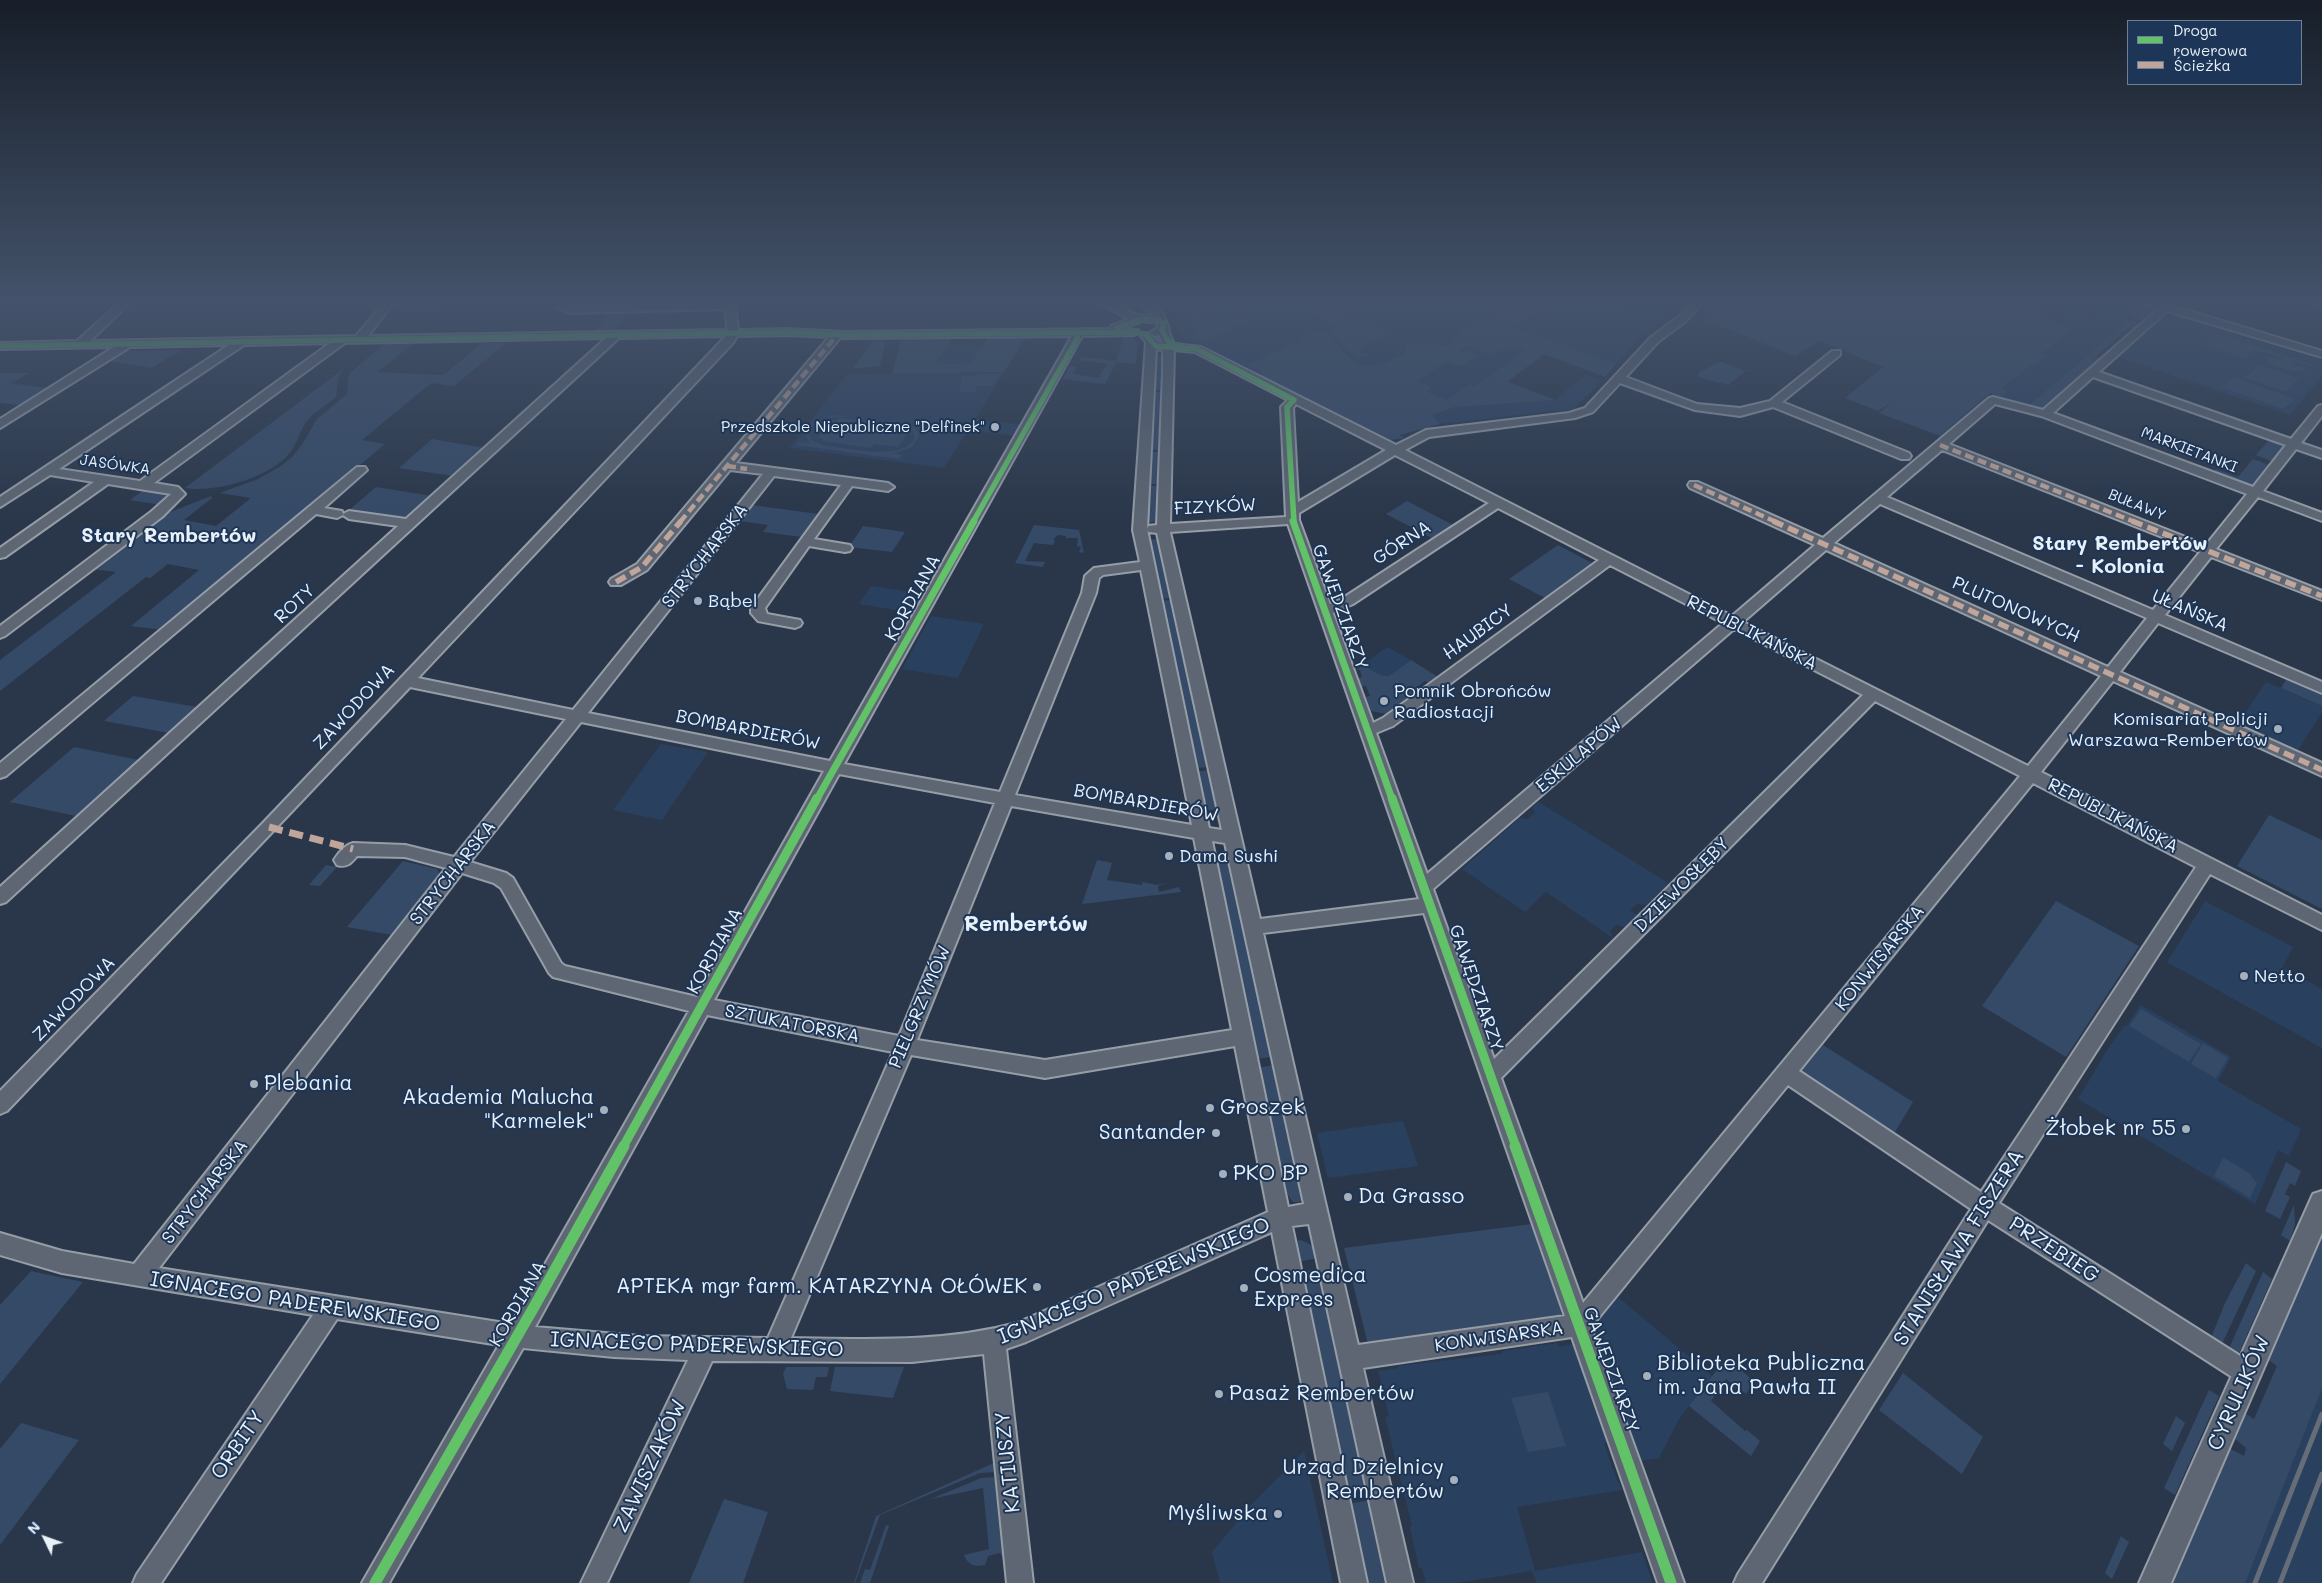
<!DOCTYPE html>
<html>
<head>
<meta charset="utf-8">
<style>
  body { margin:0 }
  #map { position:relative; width:2322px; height:1583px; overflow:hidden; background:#2a374a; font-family:Mali,sans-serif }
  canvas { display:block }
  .legend { position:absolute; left:2127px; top:20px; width:175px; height:65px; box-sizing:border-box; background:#1d3557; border:1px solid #6e8097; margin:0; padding:6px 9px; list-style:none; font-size:15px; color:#e8f1f8 }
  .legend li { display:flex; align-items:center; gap:10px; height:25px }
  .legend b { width:25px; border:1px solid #6e8097 }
  .north { position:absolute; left:20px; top:1513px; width:50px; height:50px; -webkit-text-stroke:4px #1d3557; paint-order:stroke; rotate:312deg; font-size:14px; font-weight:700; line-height:20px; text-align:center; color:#e8f1f8 }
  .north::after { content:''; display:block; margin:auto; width:18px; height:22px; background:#e8f1f8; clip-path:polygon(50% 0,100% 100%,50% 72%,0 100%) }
</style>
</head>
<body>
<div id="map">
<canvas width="2322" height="1583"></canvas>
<ul class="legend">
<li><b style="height:6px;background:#61c268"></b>Droga rowerowa</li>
<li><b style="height:6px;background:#c0a59a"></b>Ścieżka</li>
</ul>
<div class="north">N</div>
</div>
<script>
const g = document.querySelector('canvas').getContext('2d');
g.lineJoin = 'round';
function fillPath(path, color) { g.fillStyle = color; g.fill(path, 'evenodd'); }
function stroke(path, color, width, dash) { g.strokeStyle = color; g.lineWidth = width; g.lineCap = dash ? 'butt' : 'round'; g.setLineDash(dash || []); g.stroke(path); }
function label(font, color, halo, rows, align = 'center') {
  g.font = font + ' Mali,sans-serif'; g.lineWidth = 4; g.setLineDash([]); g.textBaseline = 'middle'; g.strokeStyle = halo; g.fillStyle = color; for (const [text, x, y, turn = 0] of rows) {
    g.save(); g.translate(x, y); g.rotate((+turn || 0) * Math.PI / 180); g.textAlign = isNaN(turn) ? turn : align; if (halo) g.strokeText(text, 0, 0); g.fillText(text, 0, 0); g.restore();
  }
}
const built = new Path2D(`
  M1112,301H1612L1614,305L1665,317L1631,347L1617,363L1555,343L1545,354L1507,381L1555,400L1585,375L1602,381L1573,409L1440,424L1431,416L1383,438L1199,345L1184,339L1174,325L1180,324L1173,309L1135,313Z
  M2106,310L2127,316L2122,320L2128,322L2027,407L1999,397L2005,392L2001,388L2032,364H2035L2046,355L2044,354L2073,329L2057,324L2069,313L2093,319Z
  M2164,316H2174L2322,360V376L2290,415L2118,357Z
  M948,344L983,345L964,373L1004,372L975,419L1023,425L1016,436L968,430L944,468L790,448L847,374L927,373Z
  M871,586L925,594L914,613L859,604Z
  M931,616L984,624L958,678L902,669Z
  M1387,647L1411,660L1390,676L1380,675L1363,665Z
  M2266,682L2322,706V712L2297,752L2237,725Z
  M661,744L708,752L662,820L613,810Z
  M1539,802L1668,883L1646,905L1637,904L1630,910L1637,915L1625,927L1616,925L1610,931L1613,938L1546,892L1525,912L1462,869L1520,818L1528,819L1535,813L1532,807Z
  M2205,901L2293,947L2282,967L2322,989V1048L2167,962Z
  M2140,1005L2231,1057L2218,1081L2301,1129L2289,1156L2278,1150L2255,1204L2078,1099L2109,1047L2125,1025L2127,1026Z
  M1403,1121L1418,1166L1328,1178L1317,1133Z
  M2322,1293V1583H2197Z
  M1618,1297L1712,1376L1679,1419L1659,1458L1639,1461L1593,1331L1594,1325Z
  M1557,1343L1559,1347L1573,1344L1575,1348L1608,1442L1604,1443L1613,1470L1622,1490L1517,1507L1535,1571L1642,1552L1653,1583H1537L1532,1571L1456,1583H1426L1422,1568H1419L1410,1527L1412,1525L1385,1417L1389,1416L1378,1371L1398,1368V1366L1501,1354L1503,1351Z
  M1304,1451L1333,1583H1220L1212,1552L1249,1507Z`);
const green = new Path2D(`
  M395,301H443L439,306H390Z
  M1197,301H1288L1229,308Z
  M1308,301H1330L1323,304L1389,332L1357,350L1372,355C1352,362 1342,344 1330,331L1338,326L1302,310V304Z
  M1484,301L1543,303V307H1548V311L1531,315L1510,327L1617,363L1605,377L1544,354L1507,382L1555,400L1455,407L1432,415L1440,424L1400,435L1404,438L1389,440L1259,375L1262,372L1247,365L1302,340L1303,336L1325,331C1357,366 1359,378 1405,354L1406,345L1411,341L1443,346L1450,344L1464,331L1491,316L1497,309ZM1510,345L1525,351L1475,386L1469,384L1447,400L1427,392L1432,387L1417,381L1447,361L1460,366L1478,355L1467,350L1463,353L1459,351L1467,346L1493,356Z
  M1718,301H2023L2033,304L2057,324L2073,329L2044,353L2047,355L2035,365L2032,364L2002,388L2006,392L1999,397L1990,393L1940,436L1879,413L1891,403L1878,411L1845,398L1883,367L1820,341L1795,356L1702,319Z
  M2127,301L2150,309L2148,310L2156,311L2146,321L2130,316L2136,309L2127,306Z
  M1182,307H1185L1193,312L1237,326L1205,342L1200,339Z
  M610,311H628L616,333L593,334Z
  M1246,314L1255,318L1240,325L1220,320L1230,315Z
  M2125,318L2142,324L2135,330L2128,328L2095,357L2102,359L2043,410L2027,407L2127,322L2122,320Z
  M2205,330L2314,365L2312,367L2294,361L2292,363L2307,370C2294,373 2271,369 2265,356L2284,360L2285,358L2255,350L2244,359L2204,345L2213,335L2203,332Z
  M990,335H1031L1029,339L1024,340L1004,372L892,374L902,336H954L935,363L969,365Z
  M1124,336L1133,337L1138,342L1136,364L1116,362L1105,384L1063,379L1070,366L1076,367L1073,374L1098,378L1107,364L1080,360L1082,357L1116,361Z
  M876,338L885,343L880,366L852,369Z
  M482,343H506L454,386L431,383L362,440L385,444L163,630L131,626L199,570L168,564L150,578L146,577L0,691V660L116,572L91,569L155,518L211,496L212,498L184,520L216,526L251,498L220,493L258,479L281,466L293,456L303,443L317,419L347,394L348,378L350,373L384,344H413L377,372L441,375L446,373Z
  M180,350L152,368L109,361L126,351Z
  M1155,355H1164L1162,390H1152Z
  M1719,362H1722L1746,371L1728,385L1698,377V373Z
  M2258,365H2259L2299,378L2286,392L2245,378Z
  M343,369L338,379L336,397C327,405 312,413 306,422C300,431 298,441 292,450C274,477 216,493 185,488Z
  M0,373H29L11,383L46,388L19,405L0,403Z
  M978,374H1000L992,386H976L975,392H959L962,376H977Z
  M2233,377H2234L2295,399L2283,409L2222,387Z
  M1152,392H1162L1159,450H1149Z
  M833,415L903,422L916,428L919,436L912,447L894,453L902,455L899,459L796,445L799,442L810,443L805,434L811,424ZM832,417C851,415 894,419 911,428L915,437C904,463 844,447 822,445L812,440L808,433C812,423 822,419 832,417Z
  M839,418L888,425L886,428L909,431L898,447L874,444L871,448L822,441L823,439L818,438L832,420L837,421Z
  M432,439L485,448L454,476L399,468Z
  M2268,441L2286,447L2274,462L2256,455Z
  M1149,452H1159L1158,484H1147Z
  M2253,459L2271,466L2255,486H2252L2201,470L2202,468L2213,472L2216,469L2238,477Z
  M1146,486H1157L1155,522L1145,523Z
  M376,487L432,496L405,520L348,511Z
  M145,489L174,494L162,505L130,500Z
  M1407,501L1453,525L1432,538L1386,514Z
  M751,505L819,514L802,537L763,532L768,525L739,521Z
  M1034,525L1079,530L1084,553L1079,552L1081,547L1077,546L1078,538H1066V536L1058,535L1053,539L1055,540L1053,545L1034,543L1025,561L1045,562L1043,567L1015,563Z
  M863,526L905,532L892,552L849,547Z
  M1158,539L1171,598L1159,599L1146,540Z
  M1558,545L1592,563L1545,598L1509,579Z
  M1171,600L1209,767L1194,768L1159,601Z
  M1411,660L1438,677L1429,683L1425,681L1413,690L1417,692L1387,714L1371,711L1366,697L1370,696L1366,686L1359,687L1355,679L1362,677L1360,670H1356L1363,665L1380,675L1389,676Z
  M2287,678L2294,679L2322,691V706L2281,688Z
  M133,696L197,707L169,733L104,721Z
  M74,747L139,760L76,816L10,802Z
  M1209,770L1218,809L1203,811L1195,772Z
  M2269,815L2322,840V909L2237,866Z
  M1228,855L1272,1057L1255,1059L1212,857Z
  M1097,860L1112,863L1107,880L1142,885V882L1157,885L1168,883L1158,886L1159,892L1179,887L1181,892L1082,904Z
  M403,861L437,869L442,879L398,936L347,927Z
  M326,865L337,867L320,886L309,885Z
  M2056,901L2139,946L2066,1057L1982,1006Z
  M2141,1009L2201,1044L2189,1062L2129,1026Z
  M2203,1043L2228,1058L2216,1078L2191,1064Z
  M1823,1045L1913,1102L1892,1137L1800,1073Z
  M1274,1065L1303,1198L1299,1202H1293L1284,1190L1257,1068Z
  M2223,1157L2249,1173L2257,1183L2250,1198L2214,1176Z
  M2286,1162L2301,1171L2295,1186L2290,1183L2285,1194L2290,1197L2280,1219L2265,1211Z
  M2294,1205L2295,1224L2290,1241L2281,1235Z
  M1532,1224L1545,1262V1266L1562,1309L1561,1315L1557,1318L1368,1344L1344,1248Z
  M2322,1233V1388L2245,1583H2170L2229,1448L2244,1456L2246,1448L2234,1438L2244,1413L2254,1419L2277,1366L2267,1359Z
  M1300,1240L1308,1243L1316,1249L1317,1258L1298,1262L1295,1242Z
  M2246,1263L2256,1271L2221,1346L2211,1338L2225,1303Z
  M1320,1269L1368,1487L1345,1490L1299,1272Z
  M31,1271L83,1282L0,1384V1305Z
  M2263,1272L2272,1279L2238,1355L2227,1353Z
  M1726,1358L1754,1381L1746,1394L1726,1379L1711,1401L1745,1431L1747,1430L1760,1441L1751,1456L1689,1406Z
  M786,1367H829L827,1377H816L813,1390L787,1389L783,1374Z
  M835,1367H904L893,1398L830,1391Z
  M1903,1373L1983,1437L1962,1474L1879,1410Z
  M2209,1390L2219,1396L2175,1495L2164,1488Z
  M1548,1392L1566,1446L1528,1452L1511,1398Z
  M2176,1416L2185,1423L2172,1451L2163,1444Z
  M21,1423L79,1440L0,1545V1449Z
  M996,1462L997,1472L980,1473L880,1515L855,1583H854L876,1516Z
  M997,1477L1003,1558L1000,1553L988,1556L985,1565C974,1567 969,1566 964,1555L989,1549L983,1488L931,1499L981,1478Z
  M724,1499L768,1512L743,1583H689Z
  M1370,1500L1389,1583H1365L1348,1504Z
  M886,1525L889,1526L870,1583H860L865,1569L870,1570Z
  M2121,1536L2129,1542L2112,1579L2105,1573Z`);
const minor = new Path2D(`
  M121,301H132L90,341L356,336L385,301H395L368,336L727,330L726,309L570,313L558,308L562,301H572L570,307L725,303V301H735L738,330L789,329L843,332L1110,329L1111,326L1129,319L1096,301H1109L1139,316L1153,315L1137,301H1149L1163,314L1169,328L1168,330L1174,344L1201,347L1396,445L1426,430L1569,413L1585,408L1650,338L1678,317L1693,301H1704L1686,321L1658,342L1626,377L1697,404L1740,408L1770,401L1832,351H1840V355L1782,402L1909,453L1911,456L1909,459H1901L1773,407L1740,416L1695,410L1620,383L1593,412L1575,418L1429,437L1405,450L1732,616L1815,545L1690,488L1688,485L1690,482H1698L1823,538L1989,398L1993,397L2043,410L2158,309L2140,303L2139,301H2154L2170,305L2322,351V357L2167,311L2099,372L2291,439L2318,406L2322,405V416L2301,443L2322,450V458L2296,449L2263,491L2322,513V521L2258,497L2216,549L2322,591V600L2211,557L2165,615L2322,682V693L2158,623L2120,672L2322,763V776L2113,681L2041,772L2322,915V930L2210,874L1999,1203L2256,1366L2260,1374L2256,1382L2248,1386L2240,1382L1988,1220L1762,1583H1734L1738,1574L1971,1209L1788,1085L1591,1327L1684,1583H1658L1572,1337L1363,1368L1413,1583H1387L1309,1224L1292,1226L1367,1583H1341L1272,1232L1026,1342L1006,1349L1033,1583H1007L984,1354L912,1362L712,1361L607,1583H581L688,1360L614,1357L523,1348L389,1583H362L499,1345L337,1319L161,1583H133L137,1574L313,1315L62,1273L0,1255V1233L62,1251L134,1264L446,868L405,857L357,856C351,863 347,868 337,865L334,860C339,852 345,845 353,843L405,845L454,857L566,719L410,687L7,1111L0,1114V1091L263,823L726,336L619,338L6,902L0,904V887L398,526L349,519L343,515L337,518L316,514L6,776L0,778V763L357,467H365L367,470L324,508L342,511L343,514L349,511L406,519L606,338L345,343L154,483L178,487L185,494L162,517L5,636L0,638V626L152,511L171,494L108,484L5,557L0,558V548L94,482L50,475L0,507V497L229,345L130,347L0,428V419L114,347L0,349V343L77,341ZM1143,321L1158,323V327L1150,333L1155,336L1159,335L1163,343C1155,342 1153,334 1146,333L1141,336L1146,342L1133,530L1140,562L1094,568L1085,576L1082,593L1000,792L844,764L1082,336L1134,335L1139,332L1138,330L1123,329ZM789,335L829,337L637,564L611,579L609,582L611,585H621L647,570L730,470L763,474L573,710L418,678L733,343L737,336ZM1072,336L830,761L588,713L774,476L841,485L751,608V613L758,621L795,628L800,626L802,623L800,620L767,614L765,608L809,546L845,552L850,551L852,548L850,545L814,539L852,486L888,491L894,487L888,483L736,463L840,338ZM330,343L140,481L59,469L244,345ZM1156,349L1163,350V372L1157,525L1148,526L1147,529ZM1174,350L1195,352L1288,400L1281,407L1286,517L1170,524ZM2093,377L2286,445L2253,487L2053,413ZM1296,404L1386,450L1298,502L1293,408ZM1995,404L2041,416L2247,494L2206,545L1949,444ZM1942,450L2200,552L2153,610L1887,497ZM1395,455L1489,503L1343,598L1330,604L1299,520V513ZM1880,504L2147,618L2108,667L1834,543ZM1498,508L1599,560L1383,718L1373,723L1333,613L1353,604ZM1288,524L1419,899L1260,919L1170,532ZM1147,529L1148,532L1157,533L1222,830L1209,828ZM1826,550L2101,676L2028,766L1743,622ZM1610,565L1723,623L1427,874L1376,733L1393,726ZM1141,570L1192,825L1015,795L1096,593L1099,578L1103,575ZM1734,629L1863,695L1494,1059L1433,889ZM1875,701L2020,776L1583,1303L1501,1078ZM581,722L824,771L697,997L565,966L561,963L513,878L506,873L470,862ZM839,774L995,803L899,1036L714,1000ZM2033,783L2196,867L1981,1192L1799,1071ZM1011,806L1194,838L1232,1030L1045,1060L917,1040ZM1212,841L1225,843L1304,1204L1288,1207ZM462,873L494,883L501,888L549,973L553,977L689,1011L511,1324L159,1268ZM1424,913L1565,1316L1358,1345L1263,933ZM707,1015L893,1052L768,1338L641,1336L535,1327ZM1235,1046L1268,1212L1017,1323C942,1343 867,1339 791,1338L911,1055L1045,1078Z
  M2307,301H2322V307Z`);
const major = new Path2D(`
  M2322,1191V1233L2171,1583H2139L2313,1194Z`);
const rail = new Path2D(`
  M2255,1583L2322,1414
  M2280,1583L2322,1474`);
const quietFar2 = new Path2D(`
  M1940,445L2135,522
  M727,466L747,469
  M1694,485L1776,522
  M680,522L837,335`);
const quietFar1 = new Path2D(`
  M1773,521L2322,770
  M2132,521L2322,596
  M616,582L642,567L681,521`);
const quiet = new Path2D(`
  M269,827L353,849`);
const cyclewayFar3 = new Path2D(`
  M1116,328C1133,323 1147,313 1164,323L1162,330L1168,341L1181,347
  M0,346L789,332L843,335L1134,332L1145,334L1156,346L1197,349L1294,400L1287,407L1294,522
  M973,522L1077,339V332`);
const cyclewayFar2 = new Path2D(`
  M1293,521L1392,799
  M817,799L974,521`);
const cyclewayFar1 = new Path2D(`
  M1392,798L1516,1147
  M623,1147L817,798`);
const cycleway = new Path2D(`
  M1515,1146L1671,1583
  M375,1583L534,1307L624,1146`);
const markers = [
  [995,427,5,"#a6b0bb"],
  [698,601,5,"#a6b0bb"],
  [1384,701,5,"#a6b0bb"],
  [2278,729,5,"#a6b0bb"],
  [1169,856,5,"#a6b0bb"],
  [2244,976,5,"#a6b0bb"],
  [254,1084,5,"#a6b0bb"],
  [1210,1108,5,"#a6b0bb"],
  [604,1110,5,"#a6b0bb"],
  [2186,1129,5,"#a6b0bb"],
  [1216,1133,5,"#a6b0bb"],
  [1223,1174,5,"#a6b0bb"],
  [1348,1197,5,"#a6b0bb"],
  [1037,1287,5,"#a6b0bb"],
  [1244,1288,5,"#a6b0bb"],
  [1647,1376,5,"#a6b0bb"],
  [1219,1394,5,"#a6b0bb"],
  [1454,1480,5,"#a6b0bb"],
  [1278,1514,5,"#a6b0bb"]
];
const farPoinames = [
  ["Przedszkole Niepubliczne \"Delfinek\"",985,427]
];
const farStreetnames = [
  ["MARKIETANKI",2189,450,21],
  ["JASÓWKA",115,465,8],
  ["BUŁAWY",2137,505,22]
];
const streetNames = [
  ["FIZYKÓW",1215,507,-3],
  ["GÓRNA",1402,543,-33],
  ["STRYCHARSKA",705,556,-52],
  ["KORDIANA",913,598,-61],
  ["ROTY",295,604,-43],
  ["GAWĘDZIARZY",1340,607,70],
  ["PLUTONOWYCH",2016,610,24],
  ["UŁAŃSKA",2190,611,23],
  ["HAUBICY",1478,632,-36],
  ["REPUBLIKAŃSKA",1752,633,27],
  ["ZAWODOWA",354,707,-47],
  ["BOMBARDIERÓW",748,730,11],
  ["ESKULAPÓW",1579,755,-40],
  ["BOMBARDIERÓW",1146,803,10],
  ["REPUBLIKAŃSKA",2113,816,27],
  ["STRYCHARSKA",453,873,-52],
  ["DZIEWOSŁĘBY",1682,885,-45],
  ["KORDIANA",715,951,-61],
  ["KONWISARSKA",1880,958,-51],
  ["GAWĘDZIARZY",1476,988,71],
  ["ZAWODOWA",74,999,-46],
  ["PIELGRZYMÓW",920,1007,-67],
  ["SZTUKATORSKA",792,1024,11],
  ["STRYCHARSKA",205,1192,-52],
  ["KORDIANA",518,1304,-60],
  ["KONWISARSKA",1499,1337,-8],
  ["GAWĘDZIARZY",1611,1370,70]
];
const poiNames = [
  ["Bąbel",708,601],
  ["Pomnik Obrońców",1394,691],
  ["Radiostacji",1394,712],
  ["Komisariat Policji",2268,719,"right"],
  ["Warszawa-Rembertów",2268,740,"right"],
  ["Dama Sushi",1179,856],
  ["Netto",2254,976]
];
const quarterNames = [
  ["Stary Rembertów",169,536],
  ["Stary Rembertów",2120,544],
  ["- Kolonia",2120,567]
];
const nearPoinames = [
  ["Plebania",264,1084],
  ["Akademia Malucha",594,1098,"right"],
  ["\"Karmelek\"",594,1122,"right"],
  ["Groszek",1220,1108],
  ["Żłobek nr 55",2176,1129,"right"],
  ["Santander",1206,1133,"right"],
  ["PKO BP",1233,1174],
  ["Da Grasso",1358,1197],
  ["Cosmedica",1254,1276],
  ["Express",1254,1300],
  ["APTEKA mgr farm. KATARZYNA OŁÓWEK",1027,1287,"right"],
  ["Biblioteka Publiczna",1657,1364],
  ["im. Jana Pawła II",1657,1388],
  ["Pasaż Rembertów",1229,1394],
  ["Urząd Dzielnicy",1444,1468,"right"],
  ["Rembertów",1444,1492,"right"],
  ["Myśliwska",1268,1514,"right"]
];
const nearStreetnames = [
  ["STANISŁAWA FISZERA",1959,1248,-58],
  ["PRZEBIEG",2054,1250,33],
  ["IGNACEGO PADEREWSKIEGO",1134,1281,-23],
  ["IGNACEGO PADEREWSKIEGO",295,1302,9],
  ["IGNACEGO PADEREWSKIEGO",697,1345,2],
  ["CYRULIKÓW",2239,1393,-66],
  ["ORBITY",238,1445,-56],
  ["KATIUSZY",1008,1462,-96],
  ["ZAWISZAKÓW",650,1466,-65]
];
const districtNames = [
  ["Rembertów",1026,924]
];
fillPath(built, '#2a405f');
fillPath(green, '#354a67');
stroke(minor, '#959da7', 4);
stroke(major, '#959da7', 4);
fillPath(minor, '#5d6672');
fillPath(major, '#5d6672');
stroke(rail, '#656d78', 5);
stroke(quietFar2, '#c0a59a', 4.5, [9, 4.5]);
stroke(quietFar1, '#c0a59a', 5.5, [11, 5.5]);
stroke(quiet, '#c0a59a', 7, [14, 7]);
stroke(cyclewayFar3, '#61c268', 5.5);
stroke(cyclewayFar2, '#61c268', 7);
stroke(cyclewayFar1, '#61c268', 9);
stroke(cycleway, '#61c268', 11);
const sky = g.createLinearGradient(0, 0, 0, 522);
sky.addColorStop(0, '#171e29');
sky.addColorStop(0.58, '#44536b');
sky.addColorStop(1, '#44536b00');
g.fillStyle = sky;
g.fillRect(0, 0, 2322, 522);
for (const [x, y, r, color] of markers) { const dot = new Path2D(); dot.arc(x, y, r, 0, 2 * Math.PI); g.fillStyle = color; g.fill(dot); stroke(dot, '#1d3557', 2); }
label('15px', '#e8f1f8', '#1d3557', farPoinames, 'right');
label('15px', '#e8f1f8', '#1d3557', farStreetnames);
label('18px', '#e8f1f8', '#1d3557', streetNames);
label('18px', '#e8f1f8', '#1d3557', poiNames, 'left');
label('bold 20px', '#e8f1f8', '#1d3557', quarterNames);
label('21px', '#e8f1f8', '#1d3557', nearPoinames, 'left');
label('21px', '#e8f1f8', '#1d3557', nearStreetnames);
label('bold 22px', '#e8f1f8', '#1d3557', districtNames);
</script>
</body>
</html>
